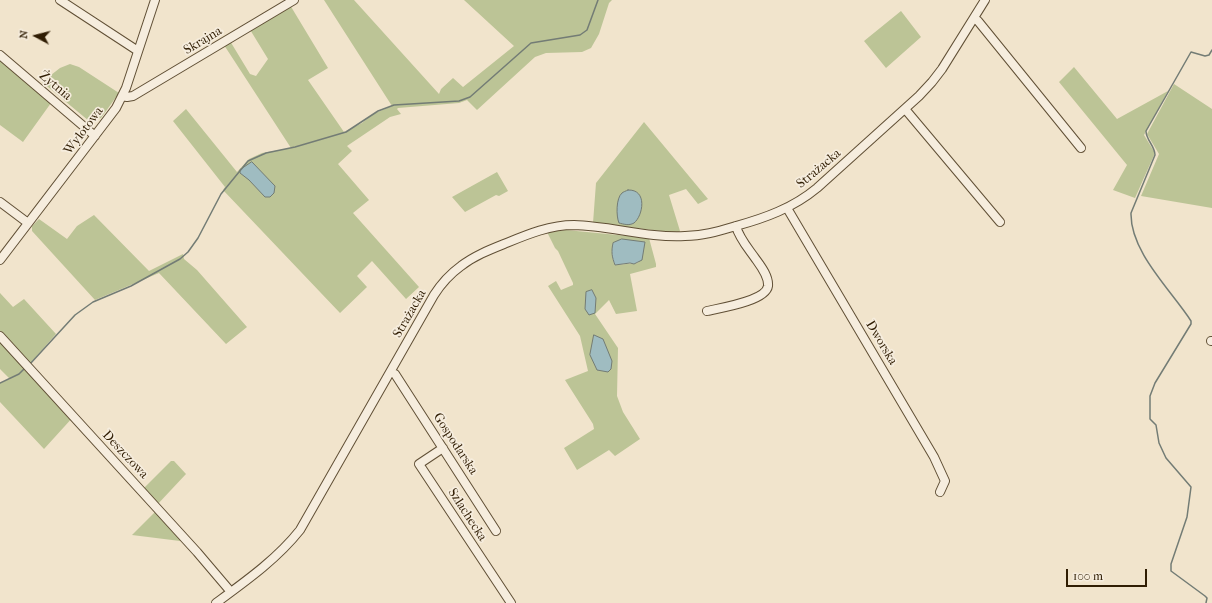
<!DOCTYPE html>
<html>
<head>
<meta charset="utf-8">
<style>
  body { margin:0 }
  #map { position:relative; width:1212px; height:603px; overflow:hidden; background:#f1e4cc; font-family:"IM FELL French Canon",serif }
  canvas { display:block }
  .north { position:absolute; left:16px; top:16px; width:40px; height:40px; -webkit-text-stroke:3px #f6edde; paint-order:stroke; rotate:277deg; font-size:11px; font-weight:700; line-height:16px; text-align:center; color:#301d03 }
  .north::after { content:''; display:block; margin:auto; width:14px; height:18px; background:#301d03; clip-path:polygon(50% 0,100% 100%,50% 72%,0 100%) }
  .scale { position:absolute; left:1066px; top:569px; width:81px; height:18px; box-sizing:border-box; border:2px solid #301d03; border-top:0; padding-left:5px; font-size:12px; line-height:14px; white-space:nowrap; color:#301d03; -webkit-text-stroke:3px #f6edde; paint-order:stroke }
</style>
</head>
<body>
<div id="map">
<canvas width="1212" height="603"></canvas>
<div class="north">N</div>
<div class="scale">100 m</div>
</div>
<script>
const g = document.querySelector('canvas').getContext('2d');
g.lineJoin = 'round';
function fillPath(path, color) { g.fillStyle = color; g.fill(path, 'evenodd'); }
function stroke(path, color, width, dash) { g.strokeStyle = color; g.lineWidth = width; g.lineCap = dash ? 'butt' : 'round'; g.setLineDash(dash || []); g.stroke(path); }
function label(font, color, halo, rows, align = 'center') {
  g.font = font + ' "IM FELL French Canon",serif'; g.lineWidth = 3.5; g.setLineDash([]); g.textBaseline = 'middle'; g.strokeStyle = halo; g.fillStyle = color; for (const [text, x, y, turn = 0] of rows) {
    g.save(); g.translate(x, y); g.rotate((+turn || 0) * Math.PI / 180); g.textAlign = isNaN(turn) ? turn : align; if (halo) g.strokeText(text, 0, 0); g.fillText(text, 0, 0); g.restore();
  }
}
const green = new Path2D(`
  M324,0H354L439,94L441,89L453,78L463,87L514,46L464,0H612L609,3L599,34L591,48L582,52L546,53L535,57L477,110L467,100L459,103L398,108L397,109L401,114L390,117L347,146L352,151L338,164L369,200L353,213L419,287L406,299L372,261L357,276L367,287L340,313L223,190L225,187L173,121L186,109L237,172L249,159L262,153L291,148L224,45L230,41L250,74L256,76L268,59L249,28L290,5L328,68L308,80L344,132L362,123L373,114L392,106Z
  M901,11L921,37L886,68L864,41Z
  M0,60L51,103L23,142L0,125Z
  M70,64L79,67L119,93L101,118L89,121L42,82L60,68Z
  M1074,67L1117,119L1168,91L1144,135L1155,153L1135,198L1113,190L1127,165L1059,82Z
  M1174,84L1212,109V208L1141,196L1159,154L1147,134Z
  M644,122L708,199L698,204L686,189L669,195L680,231L678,233L593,223L596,183Z
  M497,172L508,191L499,196L496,195L465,212L452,197Z
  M94,215L149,271L183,254L184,259L197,270L247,327L226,344L159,273L95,300L32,231V226L39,219L67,239L77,226Z
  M566,230L649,238L656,264V267L630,274L637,311L616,314L609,300L595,314L618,348L617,396L623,412L640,439L615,456L609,450L577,470L564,448L594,429L593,424L565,380L588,371L580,336L548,286L556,281L561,290L573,285V283L558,251L555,248L547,232ZM626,241L645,242L638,263L615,265C612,258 611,251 613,243Z
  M0,293L13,307L24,299L56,334L27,367L74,416L44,449L0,402V383L10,379L0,369Z
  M171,461H174L186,474L156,506L142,490Z
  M159,508L188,542L132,535Z`);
const water = new Path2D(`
  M252,162L275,186L274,193L270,197H265L249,180L240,173V170Z
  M628,190C648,189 643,216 634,223C629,226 623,224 619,223C616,216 616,198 622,193C623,192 626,191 628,190Z
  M622,239L645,242L642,260L634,264L630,263L615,265C612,257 611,252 613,243Z
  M592,290L596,298L595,313L589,315L585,309L586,292Z
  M594,335L603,339L612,361L611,369L608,372L597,370L590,355Z`);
const stream = new Path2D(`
  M30,364L75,315L93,302L131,286L180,259L188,252L198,238L221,194L248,161L266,153L295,147L346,132L378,111L394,105L459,101L470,97L531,43L580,35L587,30L598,0
  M0,383L19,374L26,367
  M1206,603L1207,598L1205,596L1171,571V564L1187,517L1191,487L1166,458L1159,443L1156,425L1150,419V396L1155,383L1191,324V321C1171,290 1130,252 1131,213L1155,155C1155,146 1146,140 1146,131L1191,52L1205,56L1209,55L1212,50`);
const minor = new Path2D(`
  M60,0L138,51
  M974,18L978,21L1081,148
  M0,55L95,136
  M122,96L127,97L133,96L294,0
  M905,109L1000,222
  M0,202L28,223
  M787,208L934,457L945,481L940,492
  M0,260L116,108L126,88L155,0
  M707,311C720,308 766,301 768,286C769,276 760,265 755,258C748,248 739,238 736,226
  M0,336L197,552L231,592
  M1211,341H1212
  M391,372L395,374L496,531
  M443,448L419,464L511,603
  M216,603C246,581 277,559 300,530L434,295C441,284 450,274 461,266C474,256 489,250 504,244C526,235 549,225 574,225C611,226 648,238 685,236C703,236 719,231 736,226C765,218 793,208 817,188L919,96L932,82L942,69L985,0`);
const streetNames = [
  ["Skrajna",203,41,-31],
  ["Żytnia",55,86,40],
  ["Wylotowa",84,131,-53],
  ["Strażacka",819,169,-40],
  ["Strażacka",410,314,-60],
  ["Dworska",881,343,59],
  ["Gospodarska",455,444,57],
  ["Deszczowa",125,455,47],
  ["Szlachecka",467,515,57]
];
fillPath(green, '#bcc496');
fillPath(water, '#9fbcc1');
stroke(water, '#737c75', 1);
stroke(stream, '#737c75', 1.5);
stroke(minor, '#604f35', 10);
stroke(minor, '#f6edde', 8);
label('13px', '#301d03', '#f6edde', streetNames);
</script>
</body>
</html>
